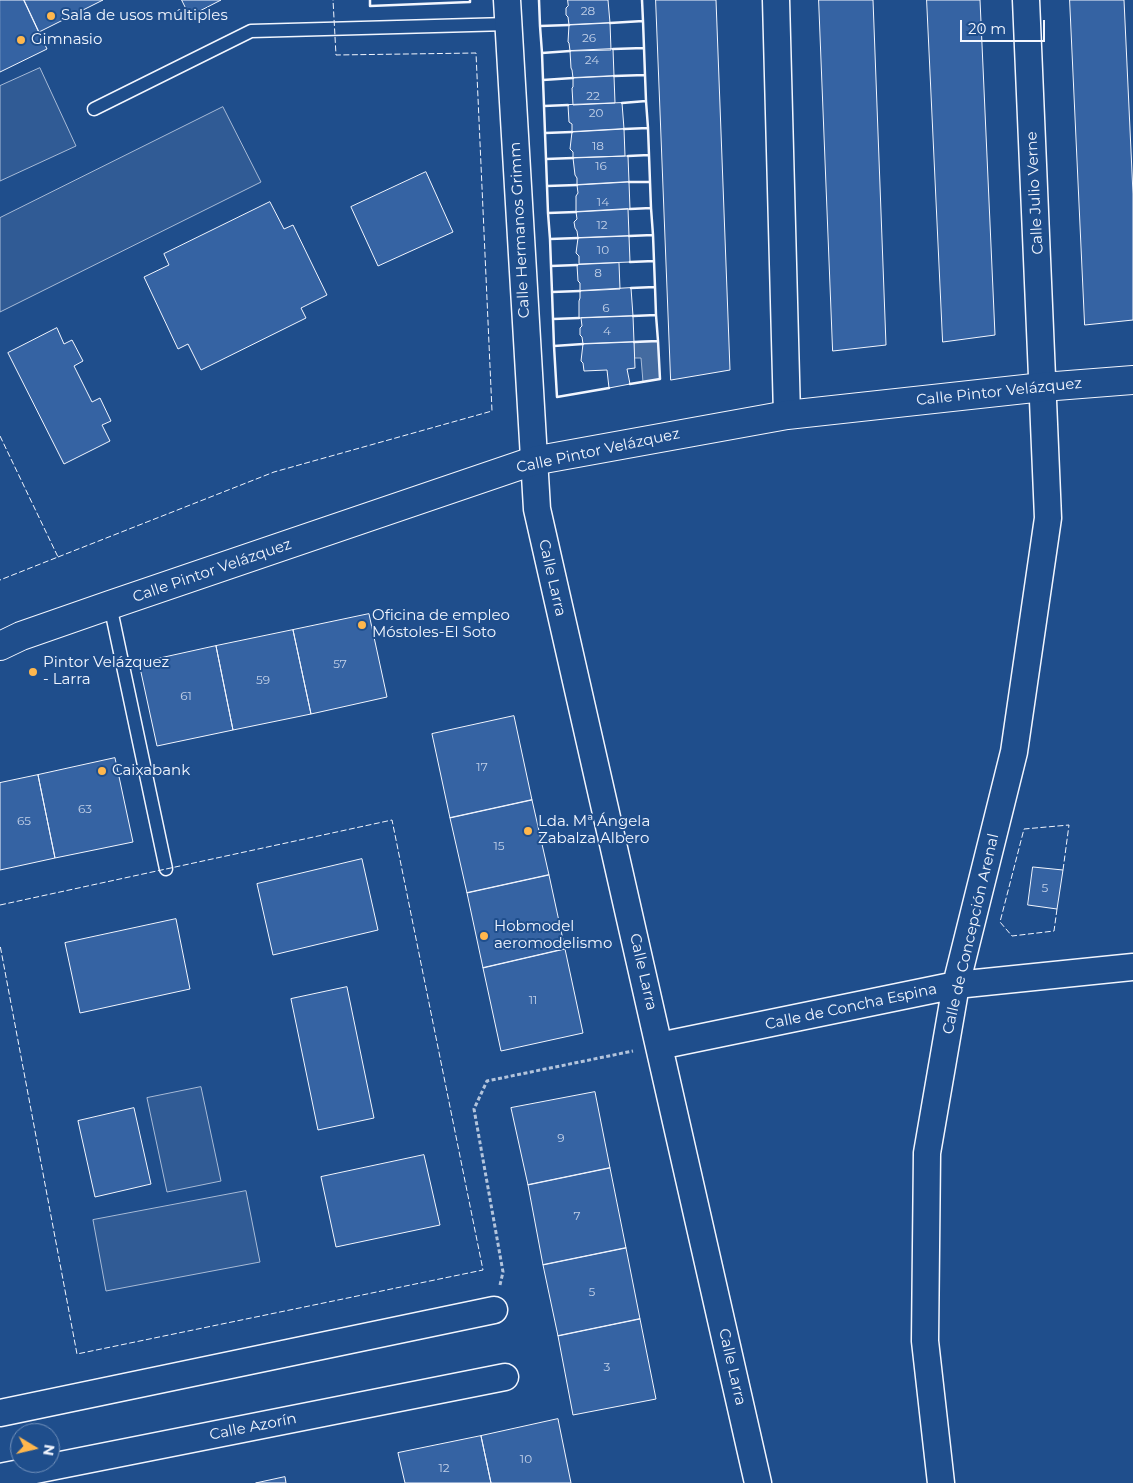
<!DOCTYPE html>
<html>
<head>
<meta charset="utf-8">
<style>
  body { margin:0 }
  #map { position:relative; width:1133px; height:1483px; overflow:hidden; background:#1f4e8c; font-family:Montserrat,sans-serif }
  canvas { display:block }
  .north { position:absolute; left:10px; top:1423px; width:50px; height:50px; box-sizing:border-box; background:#1f4e8c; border:1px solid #7391ba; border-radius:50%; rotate:99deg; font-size:14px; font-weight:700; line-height:20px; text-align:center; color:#f2f6ff }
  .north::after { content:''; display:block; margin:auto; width:18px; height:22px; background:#ffb74d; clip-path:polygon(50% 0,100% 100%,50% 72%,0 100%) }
  .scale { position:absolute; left:960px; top:20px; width:85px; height:22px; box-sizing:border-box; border:2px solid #f2f6ff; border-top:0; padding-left:6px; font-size:15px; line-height:18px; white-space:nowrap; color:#f2f6ff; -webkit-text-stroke:4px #1f4e8c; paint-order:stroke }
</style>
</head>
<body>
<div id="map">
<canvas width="1133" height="1483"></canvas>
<div class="north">N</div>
<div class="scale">20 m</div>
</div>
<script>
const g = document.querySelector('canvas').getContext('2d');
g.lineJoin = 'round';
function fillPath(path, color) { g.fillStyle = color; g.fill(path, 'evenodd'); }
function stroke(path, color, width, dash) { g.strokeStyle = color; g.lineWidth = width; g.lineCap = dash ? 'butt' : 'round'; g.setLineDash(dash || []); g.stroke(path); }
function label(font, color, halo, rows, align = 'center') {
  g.font = font + ' Montserrat,sans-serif'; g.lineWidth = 4; g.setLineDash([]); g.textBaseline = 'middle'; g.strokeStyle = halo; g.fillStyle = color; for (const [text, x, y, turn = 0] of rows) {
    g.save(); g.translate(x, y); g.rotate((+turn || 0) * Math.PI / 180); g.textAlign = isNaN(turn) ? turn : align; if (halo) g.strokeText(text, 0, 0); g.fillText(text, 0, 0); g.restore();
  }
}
const built = new Path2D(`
  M40,68L76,146L0,181V86Z
  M223,107L261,182L0,312V218Z
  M201,1087L221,1181L167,1192L147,1098Z
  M246,1191L260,1262L106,1291L93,1220Z`);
const water = new Path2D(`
  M658,341L660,379L643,382L641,358H634V342Z`);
const building = new Path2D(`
  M0,0H24L47,49L0,72Z
  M24,0H103L39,32Z
  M182,0H221L190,16Z
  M568,0H608L610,23L569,25L568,17L566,15V8L568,6Z
  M656,0H716L730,370L671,380Z
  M819,0H873L886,345L833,351Z
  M927,0H980L995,335L943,342Z
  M1070,0H1124L1133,194V320L1085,325Z
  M610,23L611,50L570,51L569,43L568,42L569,25Z
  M613,49L614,76L573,78L572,70L571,68L570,51Z
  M614,76L615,103L573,105L572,88L573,87V78Z
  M622,103L624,129L572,132V124L569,122L568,105Z
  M624,129L625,156L573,158V152L570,149L572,132Z
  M625,156H628L629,182L577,185V178L575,175L573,158Z
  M426,172L453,232L378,266L351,207Z
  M629,182L630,209L576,212V196L578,193L577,185Z
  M270,202L284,229L293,225L327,295L301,308L306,318L201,370L188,344L178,349L144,277L169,265L164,254Z
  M628,209L629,236L578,238L577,231L575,228L574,222L577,219L576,212Z
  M629,236L630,262L579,264V256L576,253L578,238Z
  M619,263L620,289L580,291V283L578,281L577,265Z
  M631,288L633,316L579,318V301L580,298V291Z
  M633,316L634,342L583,344L582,337L580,335V328L582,326L581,318Z
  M57,328L64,344L72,340L83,361L74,366L92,402L100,398L111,421L102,425L110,441L64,464L8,353Z
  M634,342L635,368L627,369L630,384L609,388L607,370L584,371L583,363L581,361L583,344Z
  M369,614L387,697L311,714L293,630Z
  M293,630L311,714L233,730L216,646Z
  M216,646L233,730L157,746L139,663Z
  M514,716L532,800L450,818L432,734Z
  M115,758L133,842L55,858L38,775Z
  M38,775L55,858L0,870V783Z
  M532,800L549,875L467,893L450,818Z
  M362,859L378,930L273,955L257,884Z
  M1033,867L1063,870L1057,909L1028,905Z
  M549,875L565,949L483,968L467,893Z
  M176,919L190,989L80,1013L65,943Z
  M565,949L583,1033L501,1051L483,968Z
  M347,987L374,1118L318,1130L291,999Z
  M595,1092L610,1168L528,1185L511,1108Z
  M134,1108L151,1184L95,1197L78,1121Z
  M424,1155L440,1225L336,1247L321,1177Z
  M610,1168L626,1248L543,1265L528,1185Z
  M626,1248L640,1319L558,1336L543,1265Z
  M640,1319L656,1399L573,1415L558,1336Z
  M558,1419L571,1483H491L481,1436Z
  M481,1436L491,1483H405L398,1453Z
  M285,1477L286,1483H256Z`);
const path = new Path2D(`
  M500,1285L503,1272L474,1109L487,1081L633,1051`);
const service = new Path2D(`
  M94,109L251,31L508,24
  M110,605L166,869`);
const minor = new Path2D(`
  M507,0L537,509L758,1483
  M776,0L787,415
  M659,1046L956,985L1133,967
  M0,1413L494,1310
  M0,1477L505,1377
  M941,1483L925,1341L927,1153L956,985L1014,752L1048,518L1026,0`);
const tertiary = new Path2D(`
  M0,646L21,636L110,605L533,461L787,415L1043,387L1133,380`);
const fence = new Path2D(`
  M0,436L58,557L0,580
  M58,557L274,472L492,411L476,53L336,55L333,0
  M0,905L392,820L483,1270L77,1354L0,945
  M1057,909L1054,931L1012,936L1000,922L1024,829L1069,825L1063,870`);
const wall = new Path2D(`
  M370,0V6L470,2V0
  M539,0L540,26
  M642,0L643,21
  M610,23L643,21L644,48
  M613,49L644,48L645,75
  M542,53L540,26L569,25
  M614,76L645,75L646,101
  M543,80L542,53L570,51
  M622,103L646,101L648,128
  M544,106L543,80L573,78
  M624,129L648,128L649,155
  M545,133L544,106L568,105
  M628,156L649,155L650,182
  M546,159L545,133L572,132
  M629,182H650L651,208
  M547,186L546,159L573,158
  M630,209L651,208L653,235
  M548,213L547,186L577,185
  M629,236L653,235L654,261
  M550,239L548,213L576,212
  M630,262L654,261L655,287
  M551,266L550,239L578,238
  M631,288L655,287L656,315
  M552,292L551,266L577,265
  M633,316L656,315L658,341
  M553,319L552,292L580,291
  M583,344L554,346L557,397L609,388
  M554,346L553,319L579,318
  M630,384L660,379L658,341L634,342`);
const markers = [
  [51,16,5,"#ffb74d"],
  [21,40,5,"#ffb74d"],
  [362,625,5,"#ffb74d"],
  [33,672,5,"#ffb74d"],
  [102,771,5,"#ffb74d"],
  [528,831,5,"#ffb74d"],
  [484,936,5,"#ffb74d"]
];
const numberNames = [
  ["28",588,11],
  ["26",589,38],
  ["24",592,60],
  ["22",593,96],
  ["20",596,113],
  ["18",598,146],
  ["16",601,166],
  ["14",603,202],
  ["12",602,225],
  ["10",603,250],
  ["8",598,273],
  ["6",606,308],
  ["4",607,331],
  ["57",340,664],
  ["59",263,680],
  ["61",186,696],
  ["17",482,767],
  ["63",85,809],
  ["65",24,821],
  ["15",499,846],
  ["5",1045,888],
  ["11",533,1000],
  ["9",561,1138],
  ["7",577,1216],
  ["5",592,1292],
  ["3",607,1367],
  ["10",526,1459],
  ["12",444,1468]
];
const poiNames = [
  ["Sala de usos múltiples",61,16],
  ["Gimnasio",31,40],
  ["Oficina de empleo",372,616],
  ["Móstoles-El Soto",372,633],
  ["Pintor Velázquez",43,663],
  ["- Larra",43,680],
  ["Caixabank",112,771],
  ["Lda. Mª Ángela",538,822],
  ["Zabalza Albero",538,839],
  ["Hobmodel",494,927],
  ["aeromodelismo",494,944]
];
const streetNames = [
  ["Calle Julio Verne",1035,193,-93],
  ["Calle Hermanos Grimm",520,230,-93],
  ["Calle Pintor Velázquez",999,392,-6],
  ["Calle Pintor Velázquez",598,451,-12],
  ["Calle Pintor Velázquez",212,571,-19],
  ["Calle Larra",552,578,77],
  ["Calle de Concepción Arenal",971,934,-77],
  ["Calle Larra",643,972,77],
  ["Calle de Concha Espina",851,1007,-12],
  ["Calle Larra",732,1367,77],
  ["Calle Azorín",253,1427,-11]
];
fillPath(built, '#305b95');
stroke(built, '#a8bbd7', 1);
fillPath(water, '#446ba0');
stroke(water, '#a8bbd7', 1);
fillPath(building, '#3563a3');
stroke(building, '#f2f6ff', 1);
stroke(service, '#f2f6ff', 15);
stroke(minor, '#f2f6ff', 29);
stroke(tertiary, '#f2f6ff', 30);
stroke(path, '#b3c4dc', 3, [4, 2.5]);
stroke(service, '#1f4e8c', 12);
stroke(minor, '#1f4e8c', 26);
stroke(tertiary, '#1f4e8c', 28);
stroke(fence, '#f2f6ff', 1, [6, 2.5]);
stroke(wall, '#f2f6ff', 2.5);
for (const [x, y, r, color] of markers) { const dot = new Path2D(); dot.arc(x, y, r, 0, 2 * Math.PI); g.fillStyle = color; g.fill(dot); stroke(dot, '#1f4e8c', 2); }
label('12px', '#c3d1e8', null, numberNames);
label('15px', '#f2f6ff', '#1f4e8c', poiNames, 'left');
label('15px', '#f2f6ff', '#1f4e8c', streetNames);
</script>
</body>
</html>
